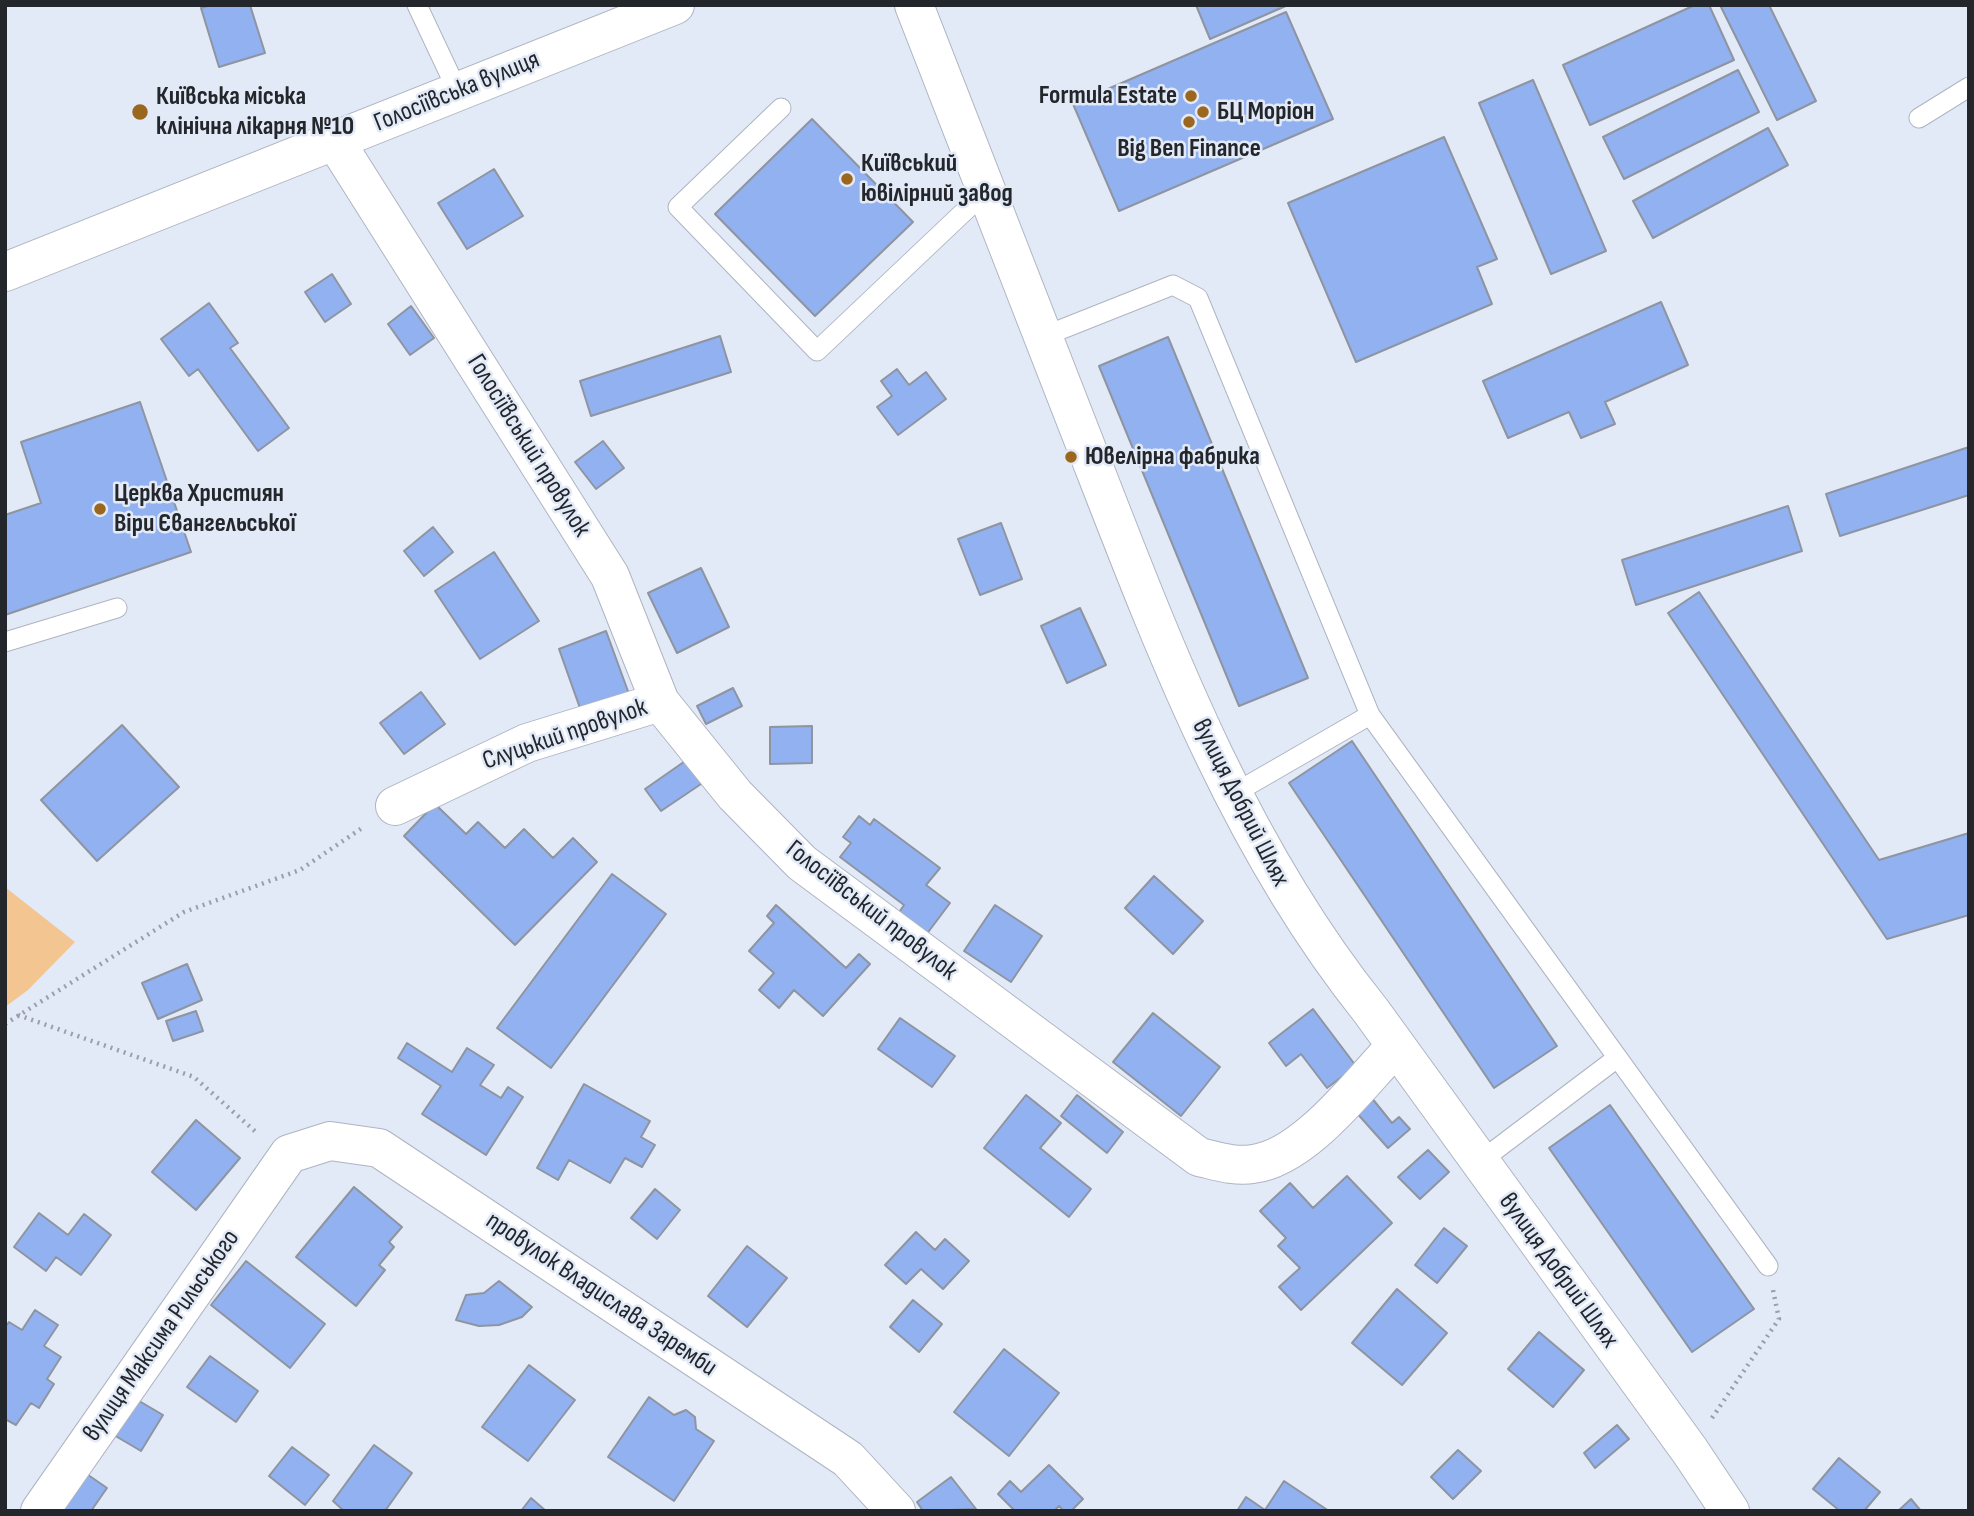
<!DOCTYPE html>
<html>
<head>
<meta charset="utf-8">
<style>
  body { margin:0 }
  #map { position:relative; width:1974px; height:1516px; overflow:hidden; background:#e3eaf7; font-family:"Sofia Sans Condensed",sans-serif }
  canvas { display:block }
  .frame { position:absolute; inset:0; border:7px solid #23262b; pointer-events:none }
</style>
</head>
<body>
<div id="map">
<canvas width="1974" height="1516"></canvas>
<div class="frame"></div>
</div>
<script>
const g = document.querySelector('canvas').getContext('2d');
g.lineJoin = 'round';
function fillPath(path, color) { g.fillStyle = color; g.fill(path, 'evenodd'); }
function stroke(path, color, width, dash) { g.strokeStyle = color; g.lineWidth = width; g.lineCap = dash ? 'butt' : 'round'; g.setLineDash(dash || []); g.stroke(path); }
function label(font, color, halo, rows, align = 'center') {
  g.font = font + ' "Sofia Sans Condensed",sans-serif'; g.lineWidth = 5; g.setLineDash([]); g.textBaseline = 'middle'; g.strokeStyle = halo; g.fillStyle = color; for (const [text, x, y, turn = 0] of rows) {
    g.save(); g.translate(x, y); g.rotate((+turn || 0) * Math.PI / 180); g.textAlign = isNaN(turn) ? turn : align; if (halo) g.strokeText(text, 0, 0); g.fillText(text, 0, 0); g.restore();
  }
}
const green = new Path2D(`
  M5,887L75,942L28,990L5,1007Z`);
const building = new Path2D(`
  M211,5H250L265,53L219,67L201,8Z
  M1196,5H1288L1210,39Z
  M1695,5H1709L1734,60L1590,125L1563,65Z
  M1725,5H1769L1816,101L1777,120L1721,7Z
  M1286,12L1333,119L1119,211L1073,104Z
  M1738,70L1759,112L1624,179L1603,137Z
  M1533,80L1606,251L1551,274L1479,103Z
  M812,119L913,222L815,316L715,214Z
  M1768,128L1788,165L1653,238L1633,201Z
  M1444,137L1497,259L1477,267L1492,304L1356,362L1288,203Z
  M494,169L523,216L467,249L438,203Z
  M332,274L351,304L325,322L305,292Z
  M1661,302L1688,365L1605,402L1615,424L1581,438L1569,412L1508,438L1483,381Z
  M209,303L238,343L230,348L289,428L258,451L198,369L189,376L161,339Z
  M411,306L434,338L410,355L388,324Z
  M720,336L731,372L591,416L580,381Z
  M1168,337L1308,678L1239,706L1099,366Z
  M897,369L909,385L926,372L946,399L898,435L877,407L892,396L881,381Z
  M140,402L191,552L5,615V515L41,503L21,442Z
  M603,441L624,468L596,489L575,462Z
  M1969,447V495L1840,536L1826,494Z
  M1788,506L1802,551L1636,605L1622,560Z
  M1001,523L1022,579L980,595L958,539Z
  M433,527L453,552L424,576L404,551Z
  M494,552L539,621L480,659L435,591Z
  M701,568L729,627L677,653L648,593Z
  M1699,592L1879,860L1969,833V915L1887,939L1668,613Z
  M1080,608L1106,665L1067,683L1041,626Z
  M606,631L629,694L581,711L559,649Z
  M733,688L742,706L706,724L697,706Z
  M421,692L445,724L404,754L380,723Z
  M122,725L179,787L97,861L41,800Z
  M812,726V763L770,764V727Z
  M1352,741L1557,1046L1494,1088L1289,783Z
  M688,759L704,782L661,811L645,789Z
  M435,804L466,834L478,822L505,848L524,829L553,858L573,838L597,862L515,945L404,836Z
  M859,816L870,825L874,819L940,868L926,885L950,903L926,935L898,914L904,905L840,857L851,843L843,837Z
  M612,874L666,914L551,1068L497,1028Z
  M1154,876L1203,921L1173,954L1125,908Z
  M776,905L846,968L859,954L870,964L823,1016L794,990L779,1008L759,990L774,973L749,951L774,923L767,916Z
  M995,905L1042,936L1011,982L964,951Z
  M187,964L202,1000L158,1019L142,983Z
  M1313,1009L1356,1066L1327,1088L1301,1054L1286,1066L1269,1043Z
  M196,1011L203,1031L173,1041L166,1021Z
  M1153,1013L1220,1067L1181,1116L1113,1062Z
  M900,1018L955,1056L932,1087L878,1049Z
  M407,1043L452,1072L467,1048L494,1065L480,1085L501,1098L508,1087L523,1097L486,1155L422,1114L441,1086L398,1058Z
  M584,1084L650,1121L641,1137L655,1145L642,1167L625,1158L610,1183L569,1160L558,1180L537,1168Z
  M1026,1095L1061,1123L1040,1148L1091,1189L1069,1217L984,1148Z
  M1077,1095L1123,1132L1107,1153L1061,1116Z
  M1371,1097L1392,1123L1399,1117L1410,1129L1388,1148L1355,1111Z
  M1610,1105L1754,1309L1692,1352L1549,1148Z
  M196,1120L240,1158L196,1210L152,1172Z
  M1428,1150L1449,1172L1420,1199L1398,1177Z
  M1347,1176L1392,1223L1301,1310L1279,1287L1300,1268L1278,1246L1286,1238L1260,1211L1290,1183L1313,1208Z
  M354,1187L402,1227L389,1242L394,1247L379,1265L385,1270L356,1306L296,1257Z
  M655,1189L680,1210L657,1239L631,1218Z
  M39,1213L68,1235L84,1214L111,1235L81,1275L56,1257L46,1271L14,1247Z
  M1444,1228L1467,1246L1437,1283L1415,1265Z
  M916,1232L935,1250L945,1239L969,1261L943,1289L921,1269L906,1284L885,1265Z
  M747,1246L787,1278L747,1327L708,1296Z
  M246,1261L325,1324L290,1368L211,1305Z
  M499,1281L532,1307L522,1317L499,1325L479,1326L456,1320L466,1295L484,1293Z
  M1397,1289L1447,1333L1402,1385L1352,1343Z
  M913,1300L942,1324L919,1352L890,1327Z
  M35,1310L58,1325L44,1346L61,1357L47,1379L54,1384L39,1408L31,1403L16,1425L5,1419V1327L9,1322L22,1330Z
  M1539,1332L1584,1370L1553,1407L1508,1369Z
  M1004,1349L1059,1393L1009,1456L954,1412Z
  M210,1356L258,1391L236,1422L187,1387Z
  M529,1365L575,1400L528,1461L482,1427Z
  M129,1395L163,1415L141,1451L107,1431Z
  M649,1397L674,1415L686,1410L695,1417L696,1429L714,1441L674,1501L608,1457Z
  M1617,1425L1629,1439L1595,1468L1584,1453Z
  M374,1445L412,1473L385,1511H344L333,1501Z
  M292,1447L329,1475L305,1505L269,1476Z
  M1458,1450L1481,1471L1453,1499L1431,1477Z
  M1839,1458L1880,1492L1864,1511H1840L1813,1489Z
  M1049,1465L1083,1499L1071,1511H1064L1059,1506L1054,1511H1015L998,1494L1010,1481L1021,1492Z
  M81,1470L107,1488L91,1511H67L57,1504Z
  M951,1477L976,1509L923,1511L917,1502Z
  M1284,1481L1329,1511H1237L1246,1497L1265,1510Z
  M531,1498L546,1511H521Z
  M1911,1499L1921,1511H1898Z`);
const path = new Path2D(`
  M18,1015L194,1077L257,1133
  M5,1024L184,912L300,870L365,826
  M1712,1418L1779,1319L1773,1290`);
const service = new Path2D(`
  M417,5L458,92
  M781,108L678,207L817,351L988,189
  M1919,118L1969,87
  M1042,337L1173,285L1198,298L1370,715L1768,1266
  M5,642L117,608
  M1233,794L1370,715
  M1478,1163L1617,1058`);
const minor = new Path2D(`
  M335,141L610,576L660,702L735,795L802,863L1199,1157C1217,1161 1234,1167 1253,1164C1305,1158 1360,1083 1396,1046
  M395,806L527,743L660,702
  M40,1511L289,1154L330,1141L379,1148L848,1459L896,1511`);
const tertiary = new Path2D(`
  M914,5C972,156 1032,306 1090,457C1165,650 1239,847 1371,1011L1690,1451L1730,1511`);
const secondary = new Path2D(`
  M5,272L675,5`);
const markers = [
  [1191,96,7,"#9b661e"],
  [140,112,9,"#9b661e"],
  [1203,112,7,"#9b661e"],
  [1189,122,7,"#9b661e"],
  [847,179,7,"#9b661e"],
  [1071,457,7,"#9b661e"],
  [100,509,7,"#9b661e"]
];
const streetNames = [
  ["Голосіївська вулиця",457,92,-22],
  ["Голосіївський провулок",528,446,58],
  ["Слуцький провулок",565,735,-19],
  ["вулиця Добрий Шлях",1240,803,63],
  ["Голосіївський провулок",871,911,38],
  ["вулиця Добрий Шлях",1558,1271,54],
  ["провулок Владислава Заремби",601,1295,34],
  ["вулиця Максима Рильського",162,1336,-55]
];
const poiNames = [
  ["Formula Estate",1177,96,"right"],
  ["Київська міська",156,97],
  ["клінічна лікарня №10",156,127],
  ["БЦ Моріон",1217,112],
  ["Big Ben Finance",1189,149,"center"],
  ["Київський",861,164],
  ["ювілірний завод",861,194],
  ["Ювелірна фабрика",1085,457],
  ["Церква Християн",114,494],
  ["Віри Євангельської",114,524]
];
fillPath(green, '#f3c590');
fillPath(building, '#92b1f0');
stroke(building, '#8e94a0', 2);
stroke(service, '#aeb4c1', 21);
stroke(minor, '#aeb4c1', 40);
stroke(tertiary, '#aeb4c1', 40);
stroke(secondary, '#aeb4c1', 40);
stroke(path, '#9a9fa9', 4.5, [2, 5]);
stroke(service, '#fff', 19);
stroke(minor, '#fff', 38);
stroke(tertiary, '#fff', 38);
stroke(secondary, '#fff', 38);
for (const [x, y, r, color] of markers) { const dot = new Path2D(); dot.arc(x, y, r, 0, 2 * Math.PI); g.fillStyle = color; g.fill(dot); stroke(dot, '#e3eaf7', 2.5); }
label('26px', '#23262b', '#e3eaf7', streetNames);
label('bold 26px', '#23262b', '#e3eaf7', poiNames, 'left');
</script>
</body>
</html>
